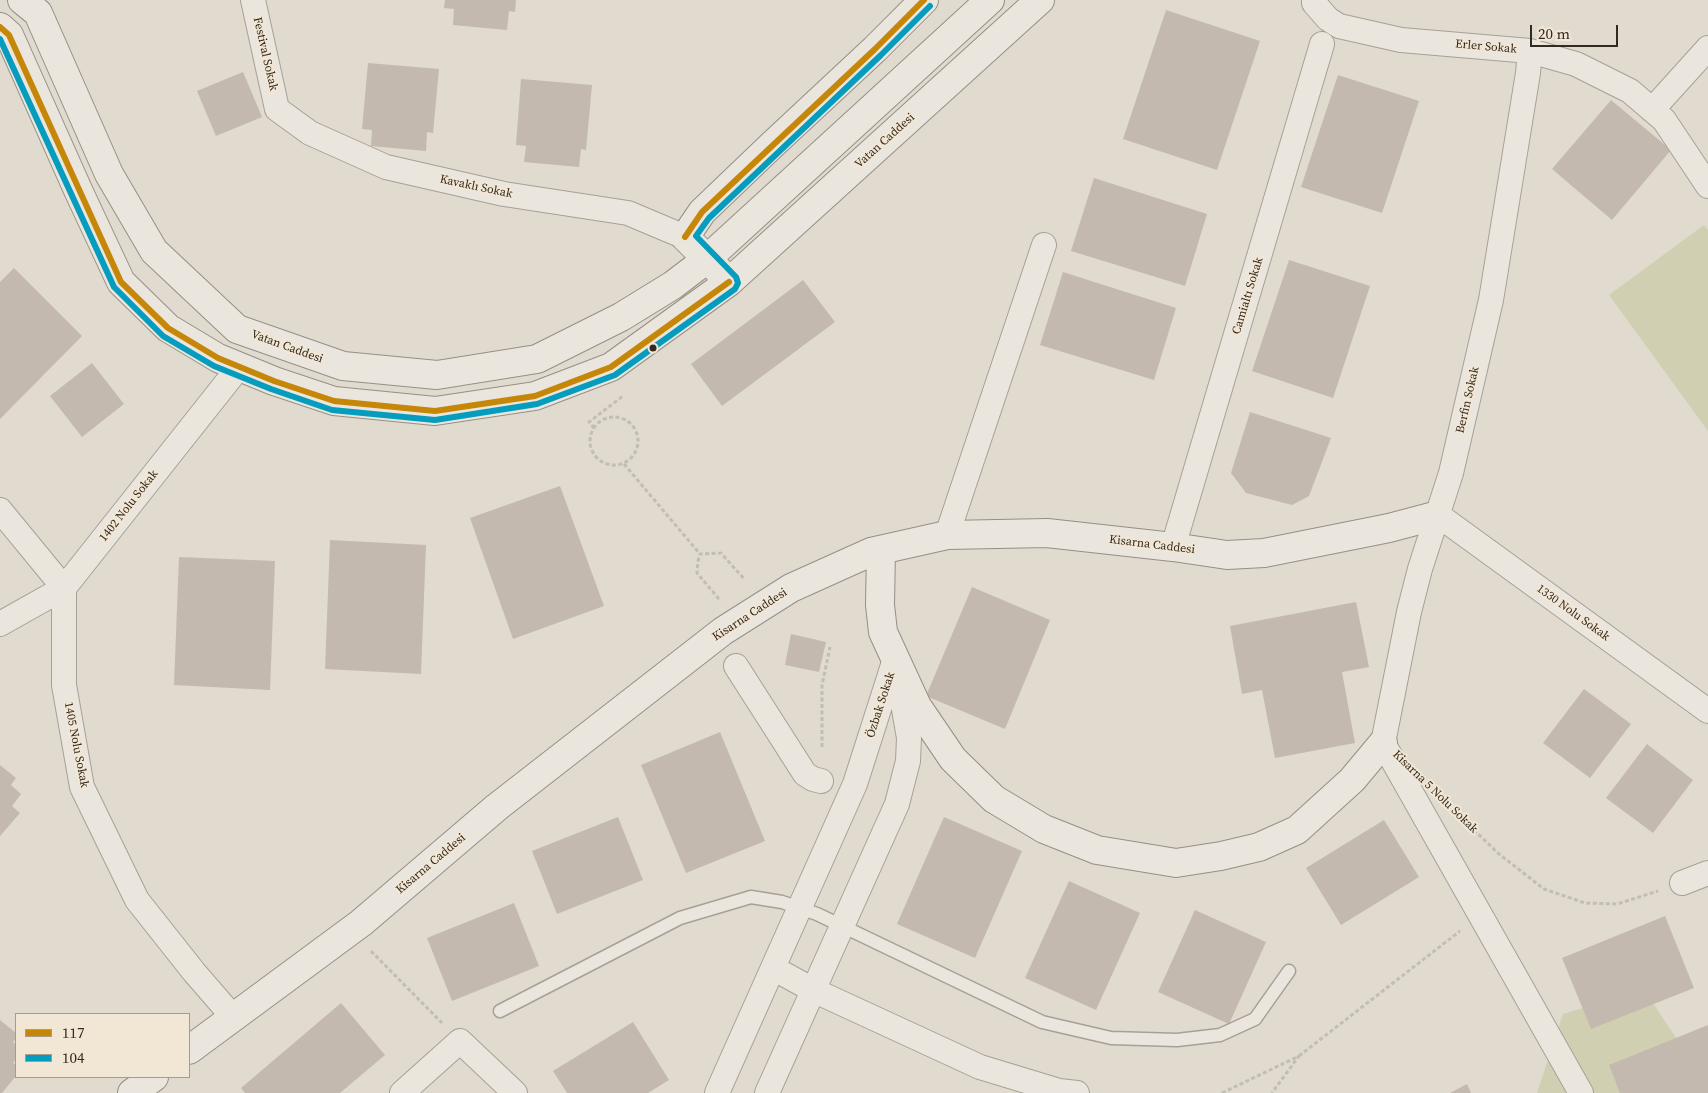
<!DOCTYPE html>
<html>
<head>
<meta charset="utf-8">
<style>
  body { margin:0 }
  #map { position:relative; width:1708px; height:1093px; overflow:hidden; background:#e1dace; font-family:"Source Serif 4",serif }
  canvas { display:block }
  .legend { position:absolute; left:15px; top:1013px; width:175px; height:65px; box-sizing:border-box; background:#f2e7d5; border:1px solid #a69b8d; margin:0; padding:6px 9px; list-style:none; font-size:15px; color:#342920 }
  .legend li { display:flex; align-items:center; gap:10px; height:25px }
  .legend b { width:25px; border:1px solid #a69b8d }
  .scale { position:absolute; left:1530px; top:25px; width:88px; height:22px; box-sizing:border-box; border:2px solid #342920; border-top:0; padding-left:6px; font-size:15px; line-height:18px; white-space:nowrap; color:#342920; -webkit-text-stroke:4px #f2e7d5; paint-order:stroke }
</style>
</head>
<body>
<div id="map">
<canvas width="1708" height="1093"></canvas>
<ul class="legend">
<li><b style="height:6px;background:#c68708"></b>117</li>
<li><b style="height:6px;background:#059cbd"></b>104</li>
</ul>
<div class="scale">20 m</div>
</div>
<script>
const g = document.querySelector('canvas').getContext('2d');
g.lineJoin = 'round';
function fillPath(path, color) { g.fillStyle = color; g.fill(path, 'evenodd'); }
function stroke(path, color, width, dash) { g.strokeStyle = color; g.lineWidth = width; g.lineCap = dash ? 'butt' : 'round'; g.setLineDash(dash || []); g.stroke(path); }
function label(font, color, halo, rows, align = 'center') {
  g.font = font + ' "Source Serif 4",serif'; g.lineWidth = 4; g.setLineDash([]); g.textBaseline = 'middle'; g.strokeStyle = halo; g.fillStyle = color; for (const [text, x, y, turn = 0] of rows) {
    g.save(); g.translate(x, y); g.rotate((+turn || 0) * Math.PI / 180); g.textAlign = isNaN(turn) ? turn : align; if (halo) g.strokeText(text, 0, 0); g.fillText(text, 0, 0); g.restore();
  }
}
const green = new Path2D(`
  M1704,225L1708,230V431L1609,295Z
  M1644,990L1687,1054L1708,1093H1537L1563,1014Z`);
const building = new Path2D(`
  M445,0H516L515,12L509,11L507,30L453,25L454,9L444,8Z
  M1166,10L1260,41L1217,170L1123,139Z
  M368,63L439,69L433,133L427,132L426,151L371,146L372,130L362,129Z
  M243,72L262,117L216,136L197,91Z
  M1338,75L1419,101L1382,213L1301,187Z
  M521,79L592,85L586,150L581,149L579,167L524,162L526,146L516,145Z
  M1611,100L1671,150L1612,220L1552,169Z
  M1094,178L1207,214L1185,286L1071,251Z
  M1289,260L1370,286L1333,398L1252,371Z
  M14,268L82,336L0,419V282Z
  M1063,272L1176,308L1154,380L1040,345Z
  M803,280L835,322L722,406L691,364Z
  M92,363L124,404L82,437L50,396Z
  M1250,412L1331,438L1309,496L1292,505L1246,493L1231,473Z
  M560,486L604,606L513,639L470,518Z
  M330,540L426,545L421,674L325,669Z
  M179,557L275,561L270,690L174,685Z
  M972,587L1050,620L1005,729L926,696Z
  M1356,602L1369,667L1342,672L1355,743L1275,758L1262,690L1242,694L1230,626Z
  M791,634L826,642L819,672L785,665Z
  M1584,689L1631,724L1590,778L1543,743Z
  M720,732L765,841L686,873L641,765Z
  M1647,744L1693,780L1653,833L1606,798Z
  M0,765L16,778L11,785L21,794L12,806L20,813L0,836Z
  M618,817L643,880L557,914L532,851Z
  M944,817L1022,851L975,958L897,924Z
  M1384,820L1419,877L1341,925L1306,868Z
  M1069,881L1140,913L1096,1010L1025,978Z
  M514,903L539,966L452,1001L427,938Z
  M1195,910L1266,942L1229,1024L1158,992Z
  M1665,916L1694,988L1591,1029L1562,958Z
  M341,1003L385,1055L340,1093H245L241,1088Z
  M0,1020L16,1033V1038L13,1042L16,1045V1059L13,1063L16,1065V1076L2,1093H0Z
  M633,1022L669,1080L648,1093H567L553,1071Z
  M1708,1025V1093H1620L1609,1065Z
  M1467,1084L1471,1093H1450Z`);
const path = new Path2D(`
  M590 441a24 24 0 1 1 48 0a24 24 0 1 1-48 0Z
  M594,428L589,422L623,396
  M624,464L700,554
  M719,599L697,573L698,561L700,554L721,553L745,580
  M822,747V685L830,647
  M1455,812L1499,854L1544,889L1585,903L1617,904L1658,891
  M371,951L442,1023
  M1299,1056L1460,931
  M1222,1093L1299,1056L1272,1093`);
const lane = new Path2D(`
  M500,1011L680,918L751,897L782,902L817,914L1042,1022L1111,1038L1177,1040L1220,1035L1255,1019L1289,971`);
const street = new Path2D(`
  M253,0L277,109L310,133L386,167L504,194L628,213L685,237
  M1314,0V3L1328,19L1339,26L1401,40L1530,51L1576,64L1630,91L1664,120L1708,186
  M1530,51L1528,73L1491,300L1451,473L1420,569L1409,612L1383,743L1581,1093
  M1652,110L1708,48
  M0,510L64,588V685L82,787L137,900L194,972L233,1017
  M1438,515L1708,711
  M947,535L1044,245
  M1173,547L1322,44
  M0,624L64,588L239,367
  M736,666L805,774L813,779L821,781
  M1682,883L1708,873
  M773,968L813,990L980,1067L1059,1091L1077,1093
  M402,1093L460,1041L515,1093
  M717,1093L855,784L895,659
  M767,1093L897,804L908,761L909,738L899,681`);
const secondary = new Path2D(`
  M22,0L38,13L109,174L154,251L237,329L343,366L437,375L537,359L621,317L673,285L707,259L990,0
  M0,27L9,35L78,190L121,282L168,328L218,358L274,381L334,401L435,411L535,396L611,367L729,282L1040,0
  M720,272L685,237L702,212L772,145L875,49L924,0
  M881,550L880,605L883,632L917,706L953,759L994,799L1044,829L1097,850L1176,863L1221,856L1259,847L1297,830L1352,780L1383,743
  M189,1050L361,923L497,807L723,631L791,588L871,552L947,535L1047,533L1173,547L1227,555L1264,553L1389,528L1438,515
  M132,1093L154,1077`);
const bus1 = new Path2D(`
  M0,27L9,35L121,282L168,328L218,358L274,381L334,401L435,411L535,396L611,367L729,282
  M685,237L702,212L875,49L924,0`);
const bus2 = new Path2D(`
  M0,39L114,287L163,336L214,366L271,389L332,410L435,420L537,404L615,375L735,289L738,283L736,277L696,236L709,218L881,55L930,6`);
const markers = [
  [653,348,4.5,"#342920"]
];
const streetNames = [
  ["Erler Sokak",1486,47,5],
  ["Festival Sokak",265,54,77],
  ["Vatan Caddesi",885,141,-42],
  ["Kavaklı Sokak",476,187,12],
  ["Camialtı Sokak",1248,296,-73],
  ["Vatan Caddesi",287,347,20],
  ["Berfin Sokak",1468,400,-77],
  ["1402 Nolu Sokak",129,506,-52],
  ["Kisarna Caddesi",1152,545,7],
  ["1330 Nolu Sokak",1573,613,36],
  ["Kisarna Caddesi",750,615,-33],
  ["Özbak Sokak",881,705,-72],
  ["1405 Nolu Sokak",76,745,79],
  ["Kisarna 5 Nolu Sokak",1435,792,44],
  ["Kisarna Caddesi",431,864,-40]
];
fillPath(green, '#d1cfb2');
fillPath(building, '#c4b9af');
stroke(lane, '#a7a097', 15);
stroke(street, '#a7a097', 26);
stroke(secondary, '#968f87', 30);
stroke(path, '#c2bdb5', 3, [4, 2.5]);
stroke(lane, '#eae6de', 12);
stroke(street, '#eae6de', 24);
stroke(secondary, '#eae6de', 28);
stroke(bus1, '#c68708', 6);
stroke(bus2, '#059cbd', 6);
for (const [x, y, r, color] of markers) { const dot = new Path2D(); dot.arc(x, y, r, 0, 2 * Math.PI); g.fillStyle = color; g.fill(dot); stroke(dot, '#f2e7d5', 2); }
label('12px', '#342920', '#f2e7d5', streetNames);
</script>
</body>
</html>
